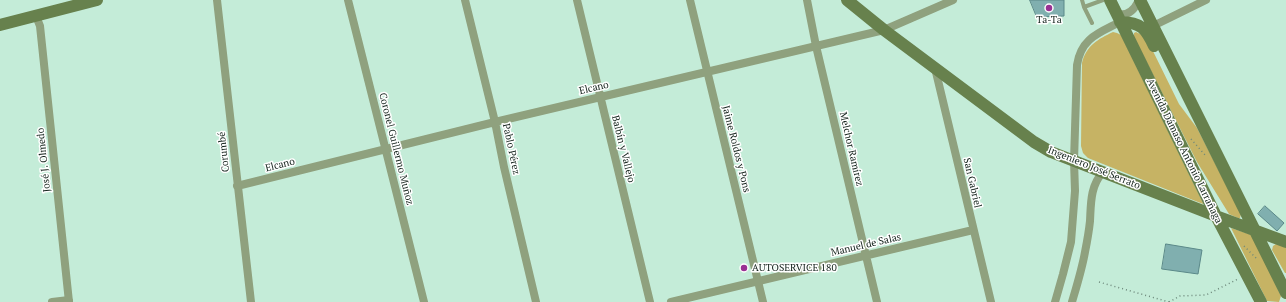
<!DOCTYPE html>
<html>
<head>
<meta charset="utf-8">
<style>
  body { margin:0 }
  canvas { display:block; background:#c4ecd8 }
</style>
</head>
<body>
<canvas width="1286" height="302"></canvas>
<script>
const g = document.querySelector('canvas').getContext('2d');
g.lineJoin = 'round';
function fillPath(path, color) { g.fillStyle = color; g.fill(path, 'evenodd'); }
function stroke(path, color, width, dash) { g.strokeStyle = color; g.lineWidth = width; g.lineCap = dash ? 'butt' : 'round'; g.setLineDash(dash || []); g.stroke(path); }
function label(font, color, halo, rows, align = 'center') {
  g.font = font + ' "PT Serif",serif'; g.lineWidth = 3; g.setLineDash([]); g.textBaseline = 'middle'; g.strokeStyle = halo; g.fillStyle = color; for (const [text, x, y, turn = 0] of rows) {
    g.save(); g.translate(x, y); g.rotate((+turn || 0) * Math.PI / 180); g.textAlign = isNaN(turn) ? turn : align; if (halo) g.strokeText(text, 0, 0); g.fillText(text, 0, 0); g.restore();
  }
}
const green = new Path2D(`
  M1113,32L1117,33L1121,35L1203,203V204L1088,158L1083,153L1081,146L1082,63C1086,46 1098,39 1113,32Z
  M1136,32L1142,35L1148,41L1179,104L1197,128L1241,214L1240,218H1238L1229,214L1197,162L1134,37V33Z
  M1231,228L1252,235L1281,296L1279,302L1267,301Z
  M1276,244L1286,247V273H1285L1272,250L1273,246Z`);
const building = new Path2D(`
  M1030,0H1064V16L1037,17Z
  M1265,206L1284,223L1277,231L1258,214Z
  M1166,244L1202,250L1198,274L1162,269Z`);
const path = new Path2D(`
  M1191,139L1205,155
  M1244,246L1257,259
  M1099,282L1169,302
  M1169,302L1180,296L1206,295L1238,279`);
const lane = new Path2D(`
  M1082,0L1084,7L1092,23
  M1084,7L1103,0`);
const street = new Path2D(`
  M217,0L251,302
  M348,0L424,302
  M465,0L495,122L504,167L536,302
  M577,0L650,302
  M690,0L763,302
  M807,0L816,46L877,302
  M1116,14C1128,17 1135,9 1139,0
  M36,16L40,26L69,302
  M1153,26L1206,0
  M935,68L991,302
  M237,186L495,122L884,30L953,0
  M52,302L69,300
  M671,302L973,230
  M1055,302L1063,274L1071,242L1075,191L1074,161L1077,65C1081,38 1099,33 1120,22
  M1072,302C1077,285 1082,269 1085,252C1087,242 1089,231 1090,221C1091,204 1090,186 1103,172`);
const secondary = new Path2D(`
  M847,0L884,30L1034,142L1051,152L1216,216L1286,242
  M1110,0L1216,216L1261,302
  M1140,0L1286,293
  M1120,22C1141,22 1146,29 1154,46
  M0,25L97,0`);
const markers = [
  [1049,8,4,"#993093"],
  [744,268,4,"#993093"]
];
const poiNames = [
  ["Ta-Ta",1049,20],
  ["AUTOSERVICE 180",752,268,"left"]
];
const streetNames = [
  ["Elcano",594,88,-13],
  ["Coronel Guillermo Muñoz",396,149,76],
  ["Pablo Pérez",511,149,78],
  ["Balbín y Vallejo",623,149,76],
  ["Jaime Roldos y Pons",736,149,76],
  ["Melchor Ramírez",851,149,77],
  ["Avenida Dámaso Antonio Larrañaga",1184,151,64],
  ["Corumbé",224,152,-96],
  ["José J. Olmedo",44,160,-96],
  ["Elcano",280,165,-14],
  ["Ingeniero José Serrato",1094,168,22],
  ["San Gabriel",972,183,77],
  ["Manuel de Salas",866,245,-13]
];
fillPath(green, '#c6b364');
fillPath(building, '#80afaf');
stroke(building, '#5a8888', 1);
stroke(path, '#6d887b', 1.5, [1, 3]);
stroke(lane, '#8fa17e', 4);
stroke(street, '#8fa17e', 8);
stroke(secondary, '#67814d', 12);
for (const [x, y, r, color] of markers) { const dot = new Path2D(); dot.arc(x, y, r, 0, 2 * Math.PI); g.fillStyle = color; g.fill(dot); stroke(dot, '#fff', 1.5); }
label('10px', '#13221b', '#fff', poiNames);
label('10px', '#13221b', '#fff', streetNames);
</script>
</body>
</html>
